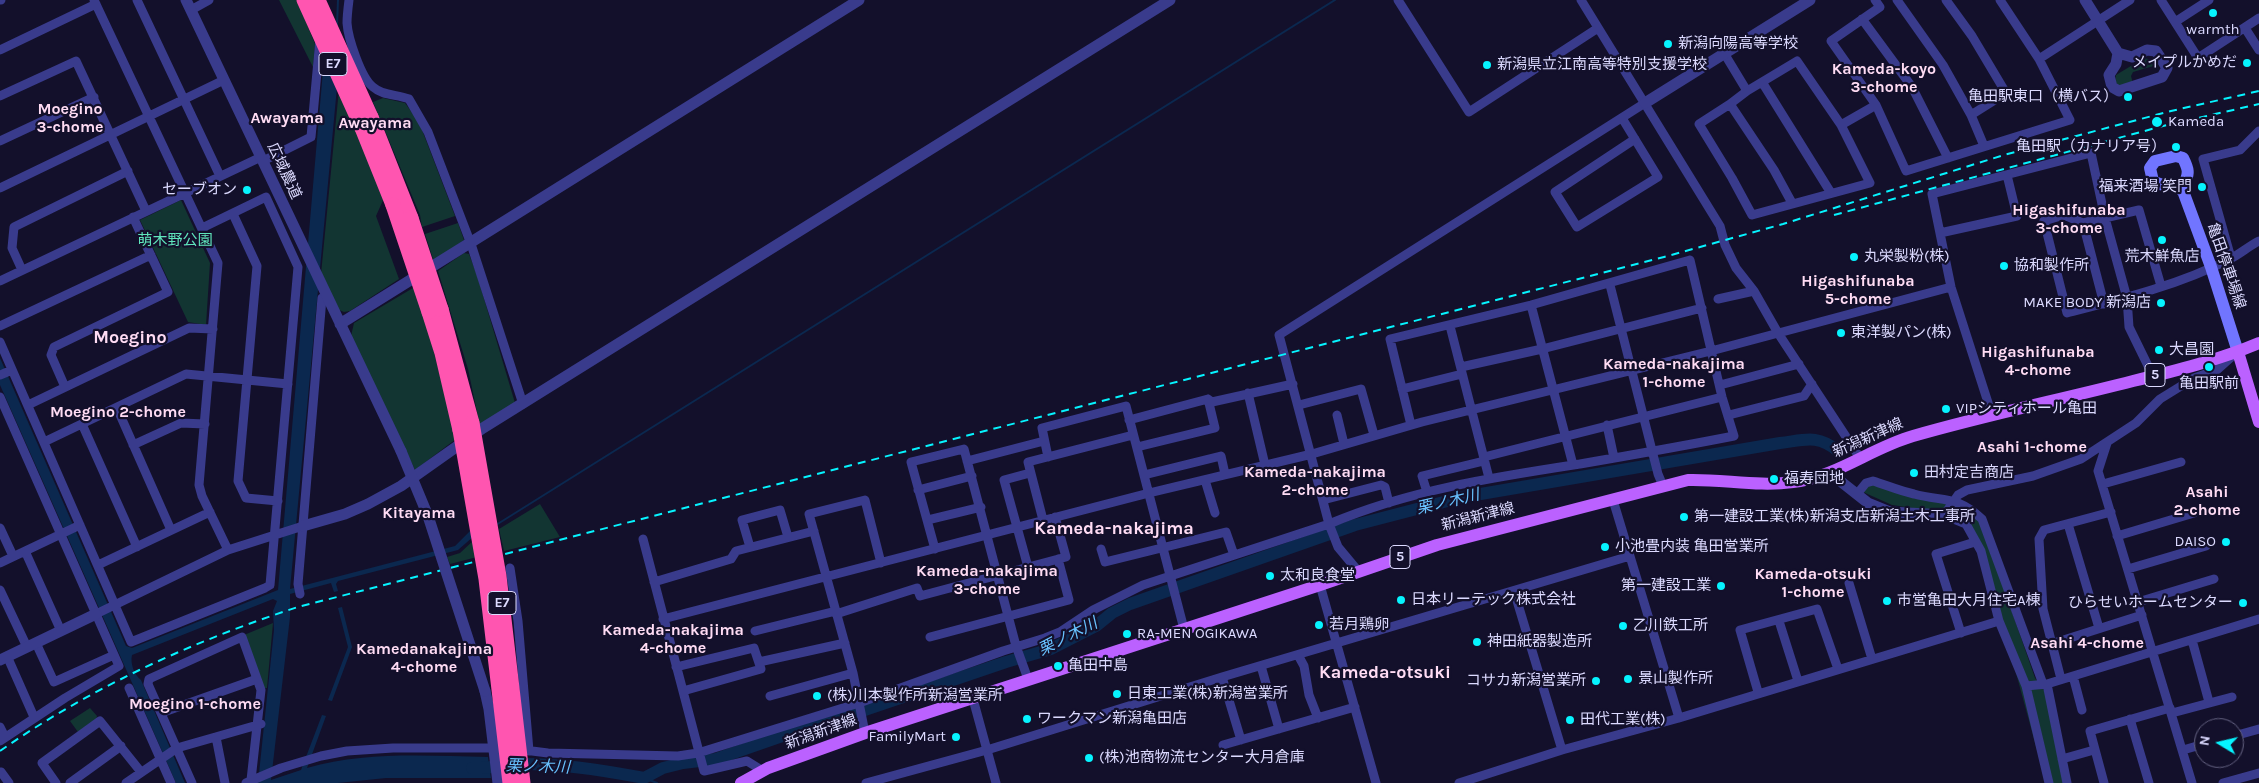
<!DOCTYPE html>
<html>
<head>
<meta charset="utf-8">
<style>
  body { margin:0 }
  #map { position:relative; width:2259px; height:783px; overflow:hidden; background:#13102b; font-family:Karla,sans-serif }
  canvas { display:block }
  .north { position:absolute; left:2194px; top:718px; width:50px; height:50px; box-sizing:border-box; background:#13102b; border:1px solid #636180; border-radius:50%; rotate:279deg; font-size:14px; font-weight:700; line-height:20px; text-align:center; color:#dcdaff }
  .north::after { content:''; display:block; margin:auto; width:18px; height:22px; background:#06f4ff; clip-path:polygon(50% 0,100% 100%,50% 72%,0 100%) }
</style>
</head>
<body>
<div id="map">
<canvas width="2259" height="783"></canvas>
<div class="north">N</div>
</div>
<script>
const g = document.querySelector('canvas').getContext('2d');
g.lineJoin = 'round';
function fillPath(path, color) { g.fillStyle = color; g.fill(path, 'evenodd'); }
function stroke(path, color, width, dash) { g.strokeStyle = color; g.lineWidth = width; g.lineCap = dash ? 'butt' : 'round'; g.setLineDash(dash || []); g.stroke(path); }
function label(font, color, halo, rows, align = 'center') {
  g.font = font + ' Karla,"Noto Sans JP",sans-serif'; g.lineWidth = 4.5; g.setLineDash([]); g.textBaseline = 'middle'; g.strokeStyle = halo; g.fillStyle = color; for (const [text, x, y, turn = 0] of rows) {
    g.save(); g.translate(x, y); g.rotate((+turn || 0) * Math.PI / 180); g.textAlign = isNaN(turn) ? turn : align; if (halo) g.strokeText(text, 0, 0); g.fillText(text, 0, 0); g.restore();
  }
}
const green = new Path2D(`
  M279,0H297L315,44L313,67Z
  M2144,58L2153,60L2157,65L2133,72L2131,76L2133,84L2121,87L2115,82L2116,75Z
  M339,89L384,198L376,216L399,279L350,311L344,312L339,310L321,274Z
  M383,98L405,103L419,122L455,216L422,227L420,215L373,102Z
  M181,200L210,263L206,325L188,322L140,220Z
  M458,223L464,240L434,262L425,234Z
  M464,253L469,254L477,275L515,403L480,426L468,369L438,271Z
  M413,288L424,313L456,439L415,470L351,336L354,323Z
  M1875,484L1957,504L1980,520L2035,678L2046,693L2066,783H2046L1983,552L1967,522L1940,512L1892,505L1863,492L1867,486Z
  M540,504L560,537L504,551L499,529Z
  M475,539L477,557L450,564L447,557L460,553Z
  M273,623L267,688H264L244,635Z
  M90,708L97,716L96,720L78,732L70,721Z`);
const water = new Path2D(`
  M324,59L337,87L290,589L455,546L470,531L474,536L458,550L338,581L336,584L338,591L334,592L331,583L290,594V617L271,780L301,770L322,715L326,716L307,768C366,751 427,756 488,757L491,778H386L338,783H258L274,630L273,611L277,601L273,599L132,655C130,663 134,675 141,680L185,783H176C118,650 59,518 0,385V358L126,646L132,648L278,590Z
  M342,607L352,647L332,701L328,700L348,647L338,608Z`);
const stream = new Path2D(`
  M337,25L338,0
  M496,525L1335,0
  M644,778L657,783`);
const river = new Path2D(`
  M472,768C487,769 503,765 518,764C560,763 603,770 644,778L663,768L683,763L716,759L808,727L850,715L1006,662L1051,649L1096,626L1112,613L1130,604L1355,525L1463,497L1780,443C1805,440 1817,434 1838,451`);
const minor = new Path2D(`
  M0,0H1
  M94,0L218,263L199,485L202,496L228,550
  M137,0L220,176
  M349,0C348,8 347,16 347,23C348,38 361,78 373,87C383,96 397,94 409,99L428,132L471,244L523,404
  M1398,0L1469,112L1598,28
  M1581,0L1720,226L1725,245L1736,268L1754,291L1778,333L1860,458
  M1875,0L1880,7L1831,41L1876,105L1906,171L2070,120L2039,59L2000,0
  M1897,0L1943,65L1971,115L1984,146
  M1946,0L1972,36L2006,93L1971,115
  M2161,0L2198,58L2259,18
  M191,10L209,0
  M1862,19L1912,87L1948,158
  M2175,22L2209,0
  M2245,28L2259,50
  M0,50L96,4
  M1724,53L1747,91L1730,104L1699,124L1732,178L1752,215L1870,183L1841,125L1797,61L1747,91
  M2039,59L2130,0
  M1762,82L1831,193
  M0,96L76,61L146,211
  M1730,104L1774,170L1792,203
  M1622,118L1658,177L1577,227L1555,192L1635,139
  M1841,125L1876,105
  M0,141L94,97
  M263,161L311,137L320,39
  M0,188L224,80
  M233,214L257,266L238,481L246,498L278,501
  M2083,223L2104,304
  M1940,233L2017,216L2007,175
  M2231,258L2203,159L2240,150L2259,131
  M22,270L12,248L14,227L128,171
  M0,281L261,157
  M1610,285L1658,474L1663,486
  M2161,286L2139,210L2083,223L2064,215L2044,221L2067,313C2122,299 2179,285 2230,259C2240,254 2249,246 2259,241
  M1718,299L1754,291
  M1531,305L1573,465
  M0,326L151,255
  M1450,326L1489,478
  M0,342L131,642L265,588L270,585L298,267L266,197L202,228
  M1461,367L1542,349L1702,308
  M0,375L12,370
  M1720,385L1799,364
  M65,387L51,355L54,347L168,292L133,217
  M1402,389L1462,374
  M1248,393L1265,465
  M0,397L119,666L65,698L0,741
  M28,405L189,328L213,329
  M1299,405L1361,389L1374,435
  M117,408L171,530
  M1337,415L1344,444
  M1729,415L1804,396L1812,384
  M1992,415L1951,287L1932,194L2091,153L2105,218L2127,298L2129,327L2153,376
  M1129,420L1208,399L1212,402L1293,384
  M82,424L137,547
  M1607,425L1614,458
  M44,442L186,374L288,384
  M2107,443L2098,471L2192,783
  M133,445L181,423L205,424
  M1137,447L1215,428L1208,399
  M1048,457L1042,428L1126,406L1184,629
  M1484,457L1722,397
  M967,461L1044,441
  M1144,475L1221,456L1225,474
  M1205,480L1215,513
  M2103,484L2181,462
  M918,490L972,476
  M1427,492L1422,476L1484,461
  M1857,494L1866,483L1873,481C1886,485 1900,491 1914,494C1944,502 1956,495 1982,519L2043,684
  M1323,500L1381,485L1385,487L1389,503
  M1613,500L1679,718
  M927,520L981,507
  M1043,520L1028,462L1133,435
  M2068,524L2099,628
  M0,528L13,556
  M2117,536L2194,513
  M643,539L704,771L747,761L763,771
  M750,547L742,520L780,510L788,537
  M935,549L911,462L964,449L1016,646L1028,679
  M1101,549L1105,562L1226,532L1234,555
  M25,551L61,631
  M0,563L80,525
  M98,565L210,512
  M1028,567L1004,480L1030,473
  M510,568L518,621L529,751
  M2128,569L2206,546
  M1358,571L1338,547L1329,524L1279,335L1645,103
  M654,582L731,559L736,551L814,531
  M1849,583L1872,659
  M1320,585L1376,783
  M0,590L27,647
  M1514,591L1562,750
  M300,594L298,584L322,298
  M2138,602L2214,579
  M96,614L228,550L303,526
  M836,614L917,588L920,596L1066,557L1055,517
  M663,619L1149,493L1312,454L1422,422L1711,351L1951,287
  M1779,621L1798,681
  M755,631L836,611
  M1961,633L1936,554L1975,542
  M930,637L1069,600L1058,559
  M2192,640L2209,702
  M36,643L54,682L114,655
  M2051,644L2142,615
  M1298,655L1304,666L1309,695L1318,718
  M7,656L34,717
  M759,662L845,643
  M1261,666L1279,729
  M676,667L754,648L761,669L683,691
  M2073,676L2082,710
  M1222,677L1241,740
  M2061,679L2043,609L2039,539L2044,530L2111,512
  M2047,684L2067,783
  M2026,686L2047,684L2259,619
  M129,688L171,783
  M1758,692L1740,630L1817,609L1838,669
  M770,696L853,673
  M973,699L996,783
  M161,713L257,679
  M2172,713L2232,697
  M2130,719L2149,783
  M0,727L5,737
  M865,733L853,673L809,514L865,500L881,563
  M2234,736L2259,729
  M216,737L225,783
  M1223,745L1355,707
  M516,749L548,753L678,756L698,753L859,703L1003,651L1045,638L1060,632L1093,610L1143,585L1329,524C1409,490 1495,477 1580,464C1632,455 1683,446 1734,436L1722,397L1690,260L1531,305L1390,339L1411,425
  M2183,750L2204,744
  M2062,759L2094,750
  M1,772L9,783
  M56,783L42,763L100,721L141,772
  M70,783L121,746
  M126,783L177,748L261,724
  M192,783L148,684L149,679L242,637L261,690L251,780
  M246,783L281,768L321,756L347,751L393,748H499
  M866,783L987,750L1222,677L1630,556
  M1459,783L1562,750L1679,718L1999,621
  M2049,783L2026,686L1999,621L1981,551L1966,524L1944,515L1958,495L1967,490L2033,476L2081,459L2136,423L2160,399L2194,378L2217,370L2236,353
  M2104,783L2090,731L2170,708
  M2223,783L2259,773`);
const tertiary = new Path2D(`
  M186,0L401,451
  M2085,0L2118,53L2132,57L2147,50L2156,51L2167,68L2162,77L2119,91L2112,87L2109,75L2116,64L2118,53
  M1645,103L1810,0
  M340,324L859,0
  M1830,473L1868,503L1890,512L1944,515
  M303,526L345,514L368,504L401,486L483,428L1170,0
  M0,660L96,614
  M485,691L489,709L498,783`);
const secondary = new Path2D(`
  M2183,191C2186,174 2192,176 2183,158L2176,156L2155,161L2150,168L2153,181C2163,188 2172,182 2183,191L2211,267L2238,352`);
const primary = new Path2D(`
  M2238,352L2259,422
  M741,783L768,768L865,733L1320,585L1437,545L1688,480C1723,479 1758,487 1793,482C1837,477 1871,448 1913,436C1985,415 2059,400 2133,381C2175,371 2219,360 2259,343`);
const motorway = new Path2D(`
  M371,117L411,218
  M362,128L393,205
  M441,309L472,423
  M429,312L442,353L460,430`);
const rail = new Path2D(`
  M1834,215L2163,126L2259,104
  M0,751C90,688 193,641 298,607L1664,257L1783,224L2004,155L2171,111L2259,91`);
const tertiaryBridge = new Path2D(`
  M401,451L428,516L485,691`);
const motorwayBridge = new Path2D(`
  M304,0L362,128
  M318,0L371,117
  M393,205L429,312
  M411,218L441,309
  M472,423L499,576L523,783
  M460,430L486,579L510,783`);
const markers = [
  [2213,13,5,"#06f4ff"],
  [1668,44,5,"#06f4ff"],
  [2247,63,5,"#06f4ff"],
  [1487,65,5,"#06f4ff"],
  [2128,97,5,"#06f4ff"],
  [2157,122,6,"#06f4ff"],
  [2176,147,5,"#06f4ff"],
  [2202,187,5,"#06f4ff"],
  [247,190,5,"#06f4ff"],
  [2162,240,5,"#06f4ff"],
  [1854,257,5,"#06f4ff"],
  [2004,266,5,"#06f4ff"],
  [2161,303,5,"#06f4ff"],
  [1841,333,5,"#06f4ff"],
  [2159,350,5,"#06f4ff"],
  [2209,367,5,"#06f4ff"],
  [1946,409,5,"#06f4ff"],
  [1914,473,5,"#06f4ff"],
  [1774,479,5,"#06f4ff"],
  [1684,517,5,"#06f4ff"],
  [2226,542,5,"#06f4ff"],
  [1605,547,5,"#06f4ff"],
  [1270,576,5,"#06f4ff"],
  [1721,586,5,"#06f4ff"],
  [1401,600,5,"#06f4ff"],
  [1887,601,5,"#06f4ff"],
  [2243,603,5,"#06f4ff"],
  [1319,625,5,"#06f4ff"],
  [1623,626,5,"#06f4ff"],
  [1127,634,5,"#06f4ff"],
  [1477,642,5,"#06f4ff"],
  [1058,666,5,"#06f4ff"],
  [1628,679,5,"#06f4ff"],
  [1596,681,5,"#06f4ff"],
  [1117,694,5,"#06f4ff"],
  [817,696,5,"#06f4ff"],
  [1027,719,5,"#06f4ff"],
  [1570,720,5,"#06f4ff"],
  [956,737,5,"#06f4ff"],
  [1089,758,5,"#06f4ff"]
];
const shields = [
  [333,64,28],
  [2155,375,20],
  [1400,557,20],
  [502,603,28]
];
const shieldNames = [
  ["E7",333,64],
  ["5",2155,375],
  ["5",1400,557],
  ["E7",502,603]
];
const poiNames = [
  ["warmth",2213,30,"center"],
  ["新潟向陽高等学校",1678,44],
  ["メイプルかめだ",2237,63,"right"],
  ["新潟県立江南高等特別支援学校",1497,65],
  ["亀田駅東口（横バス）",2118,97,"right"],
  ["Kameda",2168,122],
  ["亀田駅（カナリア号）",2166,147,"right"],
  ["福来酒場 笑門",2192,187,"right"],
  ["セーブオン",237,190,"right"],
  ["丸栄製粉(株)",1864,257],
  ["荒木鮮魚店",2162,257,"center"],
  ["協和製作所",2014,266],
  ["MAKE BODY 新潟店",2151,303,"right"],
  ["東洋製パン(株)",1851,333],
  ["大昌園",2169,350],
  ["亀田駅前",2209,384,"center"],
  ["VIPシティホール亀田",1956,409],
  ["田村定吉商店",1924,473],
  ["福寿団地",1784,479],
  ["第一建設工業(株)新潟支店新潟土木工事所",1694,517],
  ["DAISO",2216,542,"right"],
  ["小池畳内装 亀田営業所",1615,547],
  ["太和良食堂",1280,576],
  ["第一建設工業",1711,586,"right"],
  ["日本リーテック株式会社",1411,600],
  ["市営亀田大月住宅A棟",1897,601],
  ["ひらせいホームセンター",2233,603,"right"],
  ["若月鶏卵",1329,625],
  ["乙川鉄工所",1633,626],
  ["RA-MEN OGIKAWA",1137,634],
  ["神田紙器製造所",1487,642],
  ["亀田中島",1068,666],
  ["景山製作所",1638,679],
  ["コサカ新潟営業所",1586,681,"right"],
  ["日東工業(株)新潟営業所",1127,694],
  ["(株)川本製作所新潟営業所",827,696],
  ["ワークマン新潟亀田店",1037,719],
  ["田代工業(株)",1580,720],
  ["FamilyMart",946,737,"right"],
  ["(株)池商物流センター大月倉庫",1099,758]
];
const streetNames = [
  ["広域農道",284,171,65],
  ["亀田停車場線",2226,266,71],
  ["新潟新津線",1868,438,-24],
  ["新潟新津線",1478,517,-14],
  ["新潟新津線",821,732,-20]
];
const parkNames = [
  ["萌木野公園",175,241]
];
const neighbourhoodNames = [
  ["Kameda-koyo",1884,69],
  ["3-chome",1884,87],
  ["Moegino",70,109],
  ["3-chome",70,127],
  ["Awayama",287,118],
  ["Awayama",375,123],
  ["Higashifunaba",2069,210],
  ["3-chome",2069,228],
  ["Higashifunaba",1858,281],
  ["5-chome",1858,299],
  ["Higashifunaba",2038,352],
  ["4-chome",2038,370],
  ["Kameda-nakajima",1674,364],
  ["1-chome",1674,382],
  ["Moegino 2-chome",118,412],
  ["Asahi 1-chome",2032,447],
  ["Kameda-nakajima",1315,472],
  ["2-chome",1315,490],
  ["Asahi",2207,492],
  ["2-chome",2207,510],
  ["Kitayama",419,513],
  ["Kameda-nakajima",987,571],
  ["3-chome",987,589],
  ["Kameda-otsuki",1813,574],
  ["1-chome",1813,592],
  ["Kameda-nakajima",673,630],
  ["4-chome",673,648],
  ["Asahi 4-chome",2087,643],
  ["Kamedanakajima",424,649],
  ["4-chome",424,667],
  ["Moegino 1-chome",195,704]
];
const waterNames = [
  ["栗ノ木川",1448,502,-13],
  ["栗ノ木川",1068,637,-27],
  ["栗ノ木川",538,767,2]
];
const quarterNames = [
  ["Moegino",130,338],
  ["Kameda-nakajima",1114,529],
  ["Kameda-otsuki",1385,673]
];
fillPath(green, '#123532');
fillPath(water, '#0b284f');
stroke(stream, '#0b284f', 2);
stroke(river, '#0b284f', 12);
stroke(minor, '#393b8c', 9);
stroke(tertiary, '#393b8c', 11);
stroke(secondary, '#7175ff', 12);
stroke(primary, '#bb61ff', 12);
stroke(motorway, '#ff55b0', 15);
stroke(rail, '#06f4ff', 2, [8, 6]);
stroke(tertiaryBridge, '#393b8c', 11);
stroke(motorwayBridge, '#ff55b0', 15);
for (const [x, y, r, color] of markers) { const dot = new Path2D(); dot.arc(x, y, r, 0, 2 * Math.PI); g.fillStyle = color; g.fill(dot); stroke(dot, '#13102b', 2); }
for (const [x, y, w] of shields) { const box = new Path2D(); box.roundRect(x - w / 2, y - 11.5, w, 23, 4); g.fillStyle = '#13102b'; g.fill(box); stroke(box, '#dcdaff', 1); }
label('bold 14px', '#dcdaff', null, shieldNames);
label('15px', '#dcdaff', '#13102b', poiNames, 'left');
label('15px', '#dcdaff', '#13102b', streetNames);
label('15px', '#5fe5bc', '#13102b', parkNames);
label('bold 16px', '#ffdcf4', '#13102b', neighbourhoodNames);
label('italic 16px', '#68c2ff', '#13102b', waterNames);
label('bold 18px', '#ffdcf4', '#13102b', quarterNames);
</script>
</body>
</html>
